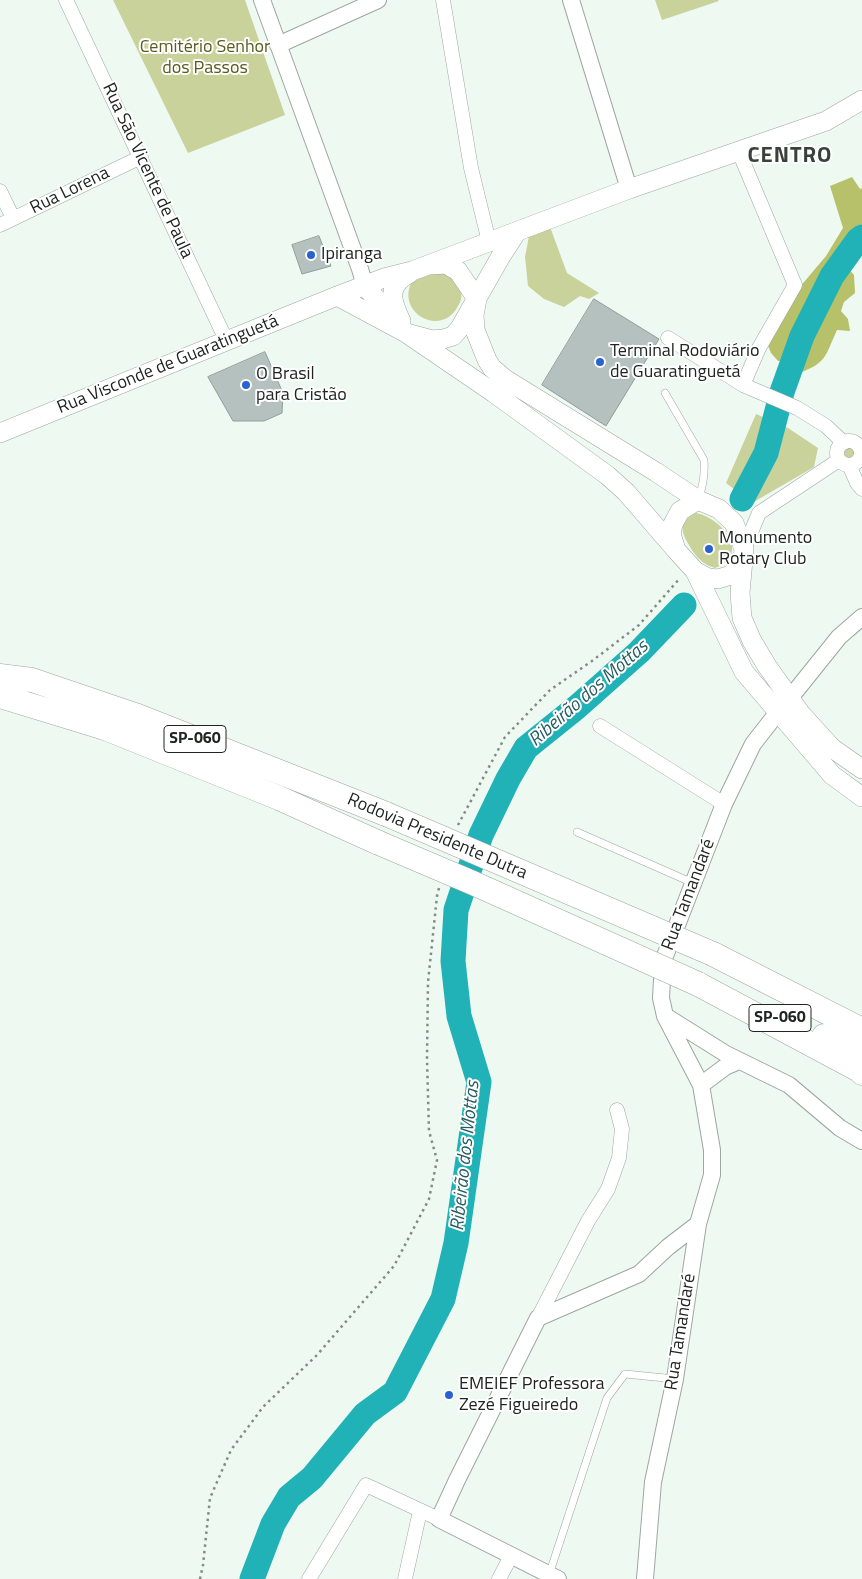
<!DOCTYPE html>
<html>
<head>
<meta charset="utf-8">
<style>
  body { margin:0 }
  canvas { display:block; background:#eef9f2 }
</style>
</head>
<body>
<canvas width="862" height="1579"></canvas>
<script>
const g = document.querySelector('canvas').getContext('2d');
g.lineJoin = 'round';
function fillPath(path, color) { g.fillStyle = color; g.fill(path, 'evenodd'); }
function stroke(path, color, width, dash) { g.strokeStyle = color; g.lineWidth = width; g.lineCap = dash ? 'butt' : 'round'; g.setLineDash(dash || []); g.stroke(path); }
function label(font, color, halo, rows, align = 'center') {
  g.font = font + ' "Titillium Web",sans-serif'; g.lineWidth = 4; g.setLineDash([]); g.textBaseline = 'middle'; g.strokeStyle = halo; g.fillStyle = color; for (const [text, x, y, turn = 0] of rows) {
    g.save(); g.translate(x, y); g.rotate((+turn || 0) * Math.PI / 180); g.textAlign = isNaN(turn) ? turn : align; if (halo) g.strokeText(text, 0, 0); g.fillText(text, 0, 0); g.restore();
  }
}
const green = new Path2D(`
  M113,0H245L285,115L188,153Z
  M655,0H718L719,1L662,20Z
  M549,224L567,273L599,293L589,299L580,296L564,307L544,299L528,286L525,257L529,236Z
  M448,271C452,278 458,284 461,291C462,296 461,302 458,306C441,340 389,310 416,275Z
  M756,414L788,428L818,448L814,467L752,503L726,483Z
  M841 454a9 9 0 1 1 18 0a9 9 0 1 1-18 0Z
  M696,513C722,518 752,555 715,568C711,567 707,565 704,563C698,559 692,551 689,545C680,530 679,522 696,513Z`);
const forest = new Path2D(`
  M852,177L860,189L862,188V250L848,268L854,275L855,293L844,302L841,311L848,319L850,331L837,330C825,356 827,363 799,373L789,360L778,361L771,353L767,343L799,288L826,256L843,228L830,186Z`);
const river = new Path2D(`
  M742,499L766,453L782,392L802,336L832,276L858,240L862,237
  M252,1579L273,1524L289,1497L312,1478L365,1414L395,1392L443,1299L456,1243L479,1082L459,1016L453,961L456,910L481,835L508,779L526,748L577,707L639,652L684,605`);
const building = new Path2D(`
  M319,236L331,266L302,274L292,245Z
  M594,299L659,339L606,426L542,385Z
  M265,352L283,393L282,413L264,421H233L208,377Z`);
const path = new Path2D(`
  M458,825L505,737L550,690L592,661L639,625L680,578
  M200,1579L203,1565L210,1498L231,1450L263,1407L317,1355L394,1266L429,1199L437,1160L429,1131L427,1059L428,982L437,896L439,888`);
const service = new Path2D(`
  M665,393L704,460C705,474 703,487 698,500
  M577,832L693,883
  M549,1575L607,1398L625,1374L675,1379`);
const minor = new Path2D(`
  M66,0L227,342
  M443,0L471,168L489,242
  M739,152L795,285L759,348L743,385
  M0,191L13,218
  M0,225L141,157
  M668,338L743,385L797,408L826,426L844,443
  M837 453a12 12 0 1 1 24 0a12 12 0 1 1-24 0Z
  M849,465L857,483L862,489
  M744,549L759,513L839,460
  M600,726L724,804
  M538,1318L588,1221L608,1189L619,1158L622,1129L617,1110
  M309,1579L366,1485L439,1519
  M405,1579L420,1511
  M499,1579L511,1556`);
const tertiary = new Path2D(`
  M262,0L360,269L365,286
  M571,0L629,189
  M278,45L378,0
  M790,698L839,637L862,617
  M667,1017L726,1054L789,1085L840,1128L862,1141
  M701,1085L725,1067L739,1061
  M558,1579L439,1519L457,1480L538,1318L639,1274L668,1247L698,1224
  M645,1579L653,1482L675,1379L698,1224L712,1175V1150L701,1085L665,1016L661,998L663,961L724,804L753,744L778,712`);
const secondary = new Path2D(`
  M430,265L446,264L458,271L477,299
  M365,286L406,333L432,340L443,339L453,336L460,328L501,256L516,233
  M337,296L406,333L494,393L607,475L626,492L676,550
  M477,299L474,315L475,330L487,360L492,368L505,379L656,472L698,500L719,509L734,523L744,549L740,593L742,618L752,641L767,666L801,714L832,748L862,769
  M401,321C391,300 386,286 410,273
  M0,433L337,296L384,278L412,271L629,189L826,121L862,100
  M698,500L680,511L673,524L671,534L676,550L695,571L708,578L718,579L731,575L744,561
  M695,571L744,672L832,775L862,797`);
const motorway = new Path2D(`
  M0,676L32,680L135,715L386,814
  M0,696L105,728L279,798L379,843
  M713,954L862,1030
  M698,984L859,1070L862,1073
  M824,1036L862,1051`);
const motorwayBridge = new Path2D(`
  M386,814L713,954
  M379,843L473,883L698,984`);
const markers = [
  [311,255,5,"#2a62cf"],
  [600,362,5,"#2a62cf"],
  [246,385,5,"#2a62cf"],
  [709,549,5,"#2a62cf"],
  [449,1395,5,"#2a62cf"]
];
const shields = [
  [195,739,62],
  [780,1018,62]
];
const shieldNames = [
  ["SP-060",195,739],
  ["SP-060",780,1018]
];
const parkNames = [
  ["Cemitério Senhor",205,48],
  ["dos Passos",205,69]
];
const streetNames = [
  ["Rua São Vicente de Paula",147,171,65],
  ["Rua Lorena",70,191,-26],
  ["Rua Visconde de Guaratinguetá",168,365,-22],
  ["Rodovia Presidente Dutra",437,837,23],
  ["Rua Tamandaré",689,895,-69],
  ["Rua Tamandaré",681,1332,-81]
];
const poiNames = [
  ["Ipiranga",321,255],
  ["Terminal Rodoviário",610,352],
  ["de Guaratinguetá",610,373],
  ["O Brasil",256,375],
  ["para Cristão",256,396],
  ["Monumento",719,539],
  ["Rotary Club",719,560],
  ["EMEIEF Professora",459,1385],
  ["Zezé Figueiredo",459,1406]
];
const waterNames = [
  ["Ribeirão dos Mottas",589,694,-41],
  ["Ribeirão dos Mottas",466,1156,-84]
];
const districtNames = [
  ["CENTRO",790,157]
];
fillPath(green, '#cad29c');
fillPath(forest, '#b6c169');
stroke(river, '#21b2b7', 25);
fillPath(building, '#b4c1be');
stroke(building, '#909d9a', 1);
stroke(service, '#9da7a0', 8);
stroke(minor, '#9da7a0', 15);
stroke(tertiary, '#9da7a0', 18);
stroke(secondary, '#9da7a0', 20);
stroke(motorway, '#9da7a0', 25);
stroke(path, '#848b86', 2.5, [2.5, 4]);
stroke(service, '#fff', 7);
stroke(minor, '#fff', 14);
stroke(tertiary, '#fff', 16);
stroke(secondary, '#fff', 19);
stroke(motorway, '#fff', 24);
stroke(motorwayBridge, '#9da7a0', 25, []);
stroke(motorwayBridge, '#fff', 24);
for (const [x, y, r, color] of markers) { const dot = new Path2D(); dot.arc(x, y, r, 0, 2 * Math.PI); g.fillStyle = color; g.fill(dot); stroke(dot, '#fff', 2); }
for (const [x, y, w] of shields) { const box = new Path2D(); box.roundRect(x - w / 2, y - 13.5, w, 27, 4); g.fillStyle = '#fff'; g.fill(box); stroke(box, '#212522', 1); }
label('bold 16px', '#212522', null, shieldNames);
label('18px', '#575d1e', '#fff', parkNames);
label('18px', '#212522', '#fff', streetNames);
label('18px', '#212522', '#fff', poiNames, 'left');
label('italic 19px', '#265c5f', '#fff', waterNames);
g.letterSpacing = '1px';
label('bold 22px', '#38413b', '#fff', districtNames);
g.letterSpacing = '0px';
</script>
</body>
</html>
